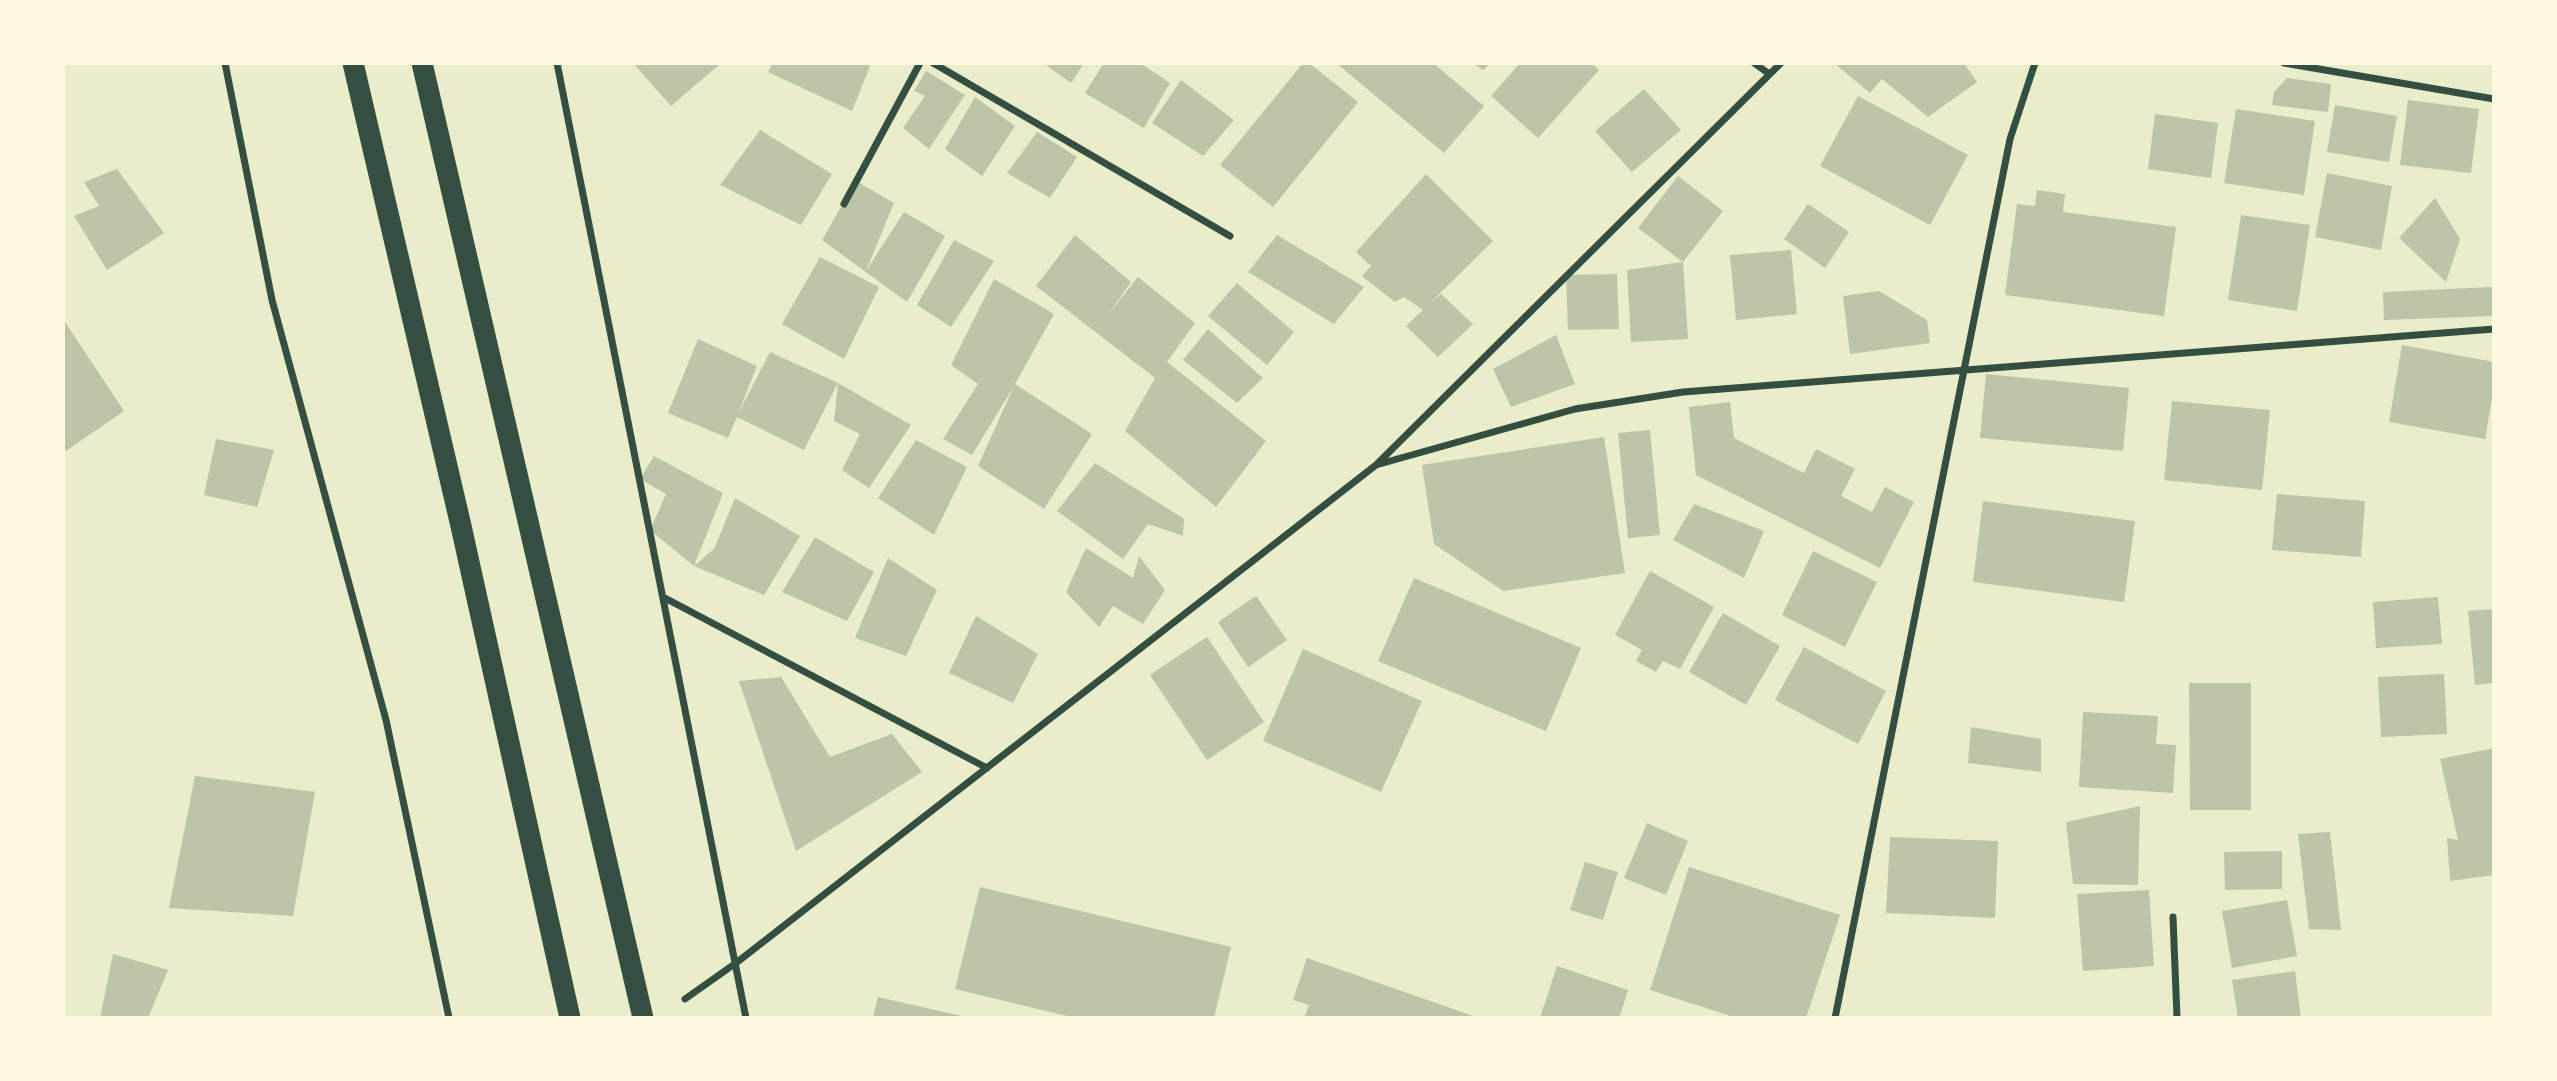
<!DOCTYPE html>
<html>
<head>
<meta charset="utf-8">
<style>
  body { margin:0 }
  #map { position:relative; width:2557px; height:1081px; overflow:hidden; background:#e9edc9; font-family:"Alegreya Sans",sans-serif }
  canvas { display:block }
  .frame { position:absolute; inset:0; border:65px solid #fefae0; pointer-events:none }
</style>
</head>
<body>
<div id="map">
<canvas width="2557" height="1081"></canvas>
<div class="frame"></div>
</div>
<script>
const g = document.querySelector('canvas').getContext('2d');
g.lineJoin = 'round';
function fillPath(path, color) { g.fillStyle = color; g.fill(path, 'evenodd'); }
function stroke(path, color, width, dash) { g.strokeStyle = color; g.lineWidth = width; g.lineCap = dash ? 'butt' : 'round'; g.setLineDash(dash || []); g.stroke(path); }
const building = new Path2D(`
  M633,63H721L671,106Z
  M773,63H864L870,66L852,111L768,72Z
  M1043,63H1084L1071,83Z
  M1104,63H1140L1170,83L1144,128L1085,93Z
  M1303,63H1309L1358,102L1273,207L1220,165Z
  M1336,63H1433L1484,106L1444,153Z
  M1473,63H1491L1483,70Z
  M1520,63H1591L1599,70L1538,138L1491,96Z
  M1834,63H1964L1977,82L1928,117L1882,79L1870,93Z
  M926,71L965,95L929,149L903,128L925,96L914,91Z
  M2287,78L2331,84L2328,112L2272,105L2274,92Z
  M1181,80L1234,120L1203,156L1152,123Z
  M1644,89L1681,130L1632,172L1595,131Z
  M1858,96L1968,155L1930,225L1820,166Z
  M975,97L1015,126L982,176L945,149Z
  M2408,100L2479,109L2471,173L2400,165Z
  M2335,105L2397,116L2389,162L2327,152Z
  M2236,109L2315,121L2304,195L2224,183Z
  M2155,114L2218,123L2211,178L2148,169Z
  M760,130L832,174L801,225L720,185Z
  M1037,132L1077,157L1050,198L1007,173Z
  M117,169L164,233L107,270L74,216L99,206L84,182Z
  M2327,173L2392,186L2381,250L2315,237Z
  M1426,174L1493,241L1430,303L1441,294L1473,324L1438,357L1406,326L1423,310L1404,297L1395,302L1362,276L1371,266L1356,252Z
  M1678,176L1723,211L1683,262L1638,228Z
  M856,181L894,203L866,271L904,212L945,236L907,302L822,240Z
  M2037,190L2065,194L2063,212L2176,227L2164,316L2005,295L2017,204L2035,206Z
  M2435,198L2460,239L2446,282L2399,238Z
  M1808,204L1849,232L1825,268L1784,239Z
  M2241,215L2310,225L2297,311L2228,300Z
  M1075,235L1131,282L1107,316L1138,277L1195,323L1167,362L1266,441L1216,507L1125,431L1155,378L1036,286Z
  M1277,235L1364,287L1334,324L1248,272Z
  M954,240L994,261L951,327L917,305Z
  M1791,250L1797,314L1736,320L1730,255Z
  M820,257L879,287L844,359L782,324Z
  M1683,262L1688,339L1631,342L1627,270Z
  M1617,274L1619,329L1568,330L1566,275Z
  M994,279L1054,314L1015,384L1092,434L1044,509L978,466L1014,386L972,455L943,439L978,384L951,365Z
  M1237,283L1294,332L1267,365L1208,316Z
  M2492,287L2493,316L2384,320L2383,292Z
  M1879,291L1927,320L1930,343L1850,354L1843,296Z
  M63,319L124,411L63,453Z
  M1208,329L1263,378L1237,403L1183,360Z
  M1556,335L1575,384L1511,407L1493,369Z
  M698,339L757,366L738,414L770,352L838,383L911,425L869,488L842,470L860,434L834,421L838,383L804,450L737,417L728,438L668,413Z
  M2402,345L2494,362V387L2485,439L2389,422Z
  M1986,374L2129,388L2123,451L1980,438Z
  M2172,401L2270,410L2262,490L2164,480Z
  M1730,402L1734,438L1804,473L1816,449L1855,469L1841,496L1872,512L1885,487L1914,502L1880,568L1696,475L1689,407Z
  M1650,430L1660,535L1628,538L1618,433Z
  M1604,437L1625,573L1503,591L1434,544L1422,465Z
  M216,439L274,450L257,507L204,495Z
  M916,440L967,467L934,535L878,498Z
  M654,456L723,493L694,566L714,549L735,498L800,536L764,595L694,566L650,530L666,494L640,479Z
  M1095,463L1184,519L1183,536L1148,524L1123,559L1057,511Z
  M2277,494L2365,501L2361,557L2272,550Z
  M1983,501L2135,521L2124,602L1973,582Z
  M1694,504L1764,531L1744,578L1673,540Z
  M815,537L874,572L847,621L782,592Z
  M1086,548L1133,578L1139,556L1165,590L1143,624L1113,606L1099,627L1066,592Z
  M1813,551L1877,582L1845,647L1782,615Z
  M888,558L937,590L906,656L855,638Z
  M1650,571L1714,607L1680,669L1663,661L1656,672L1636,661L1642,650L1615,635Z
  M1414,578L1581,648L1546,731L1378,661Z
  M1256,596L1287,640L1248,667L1218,622Z
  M2438,597L2442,644L2376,648L2373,602Z
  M2494,609V683L2475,685L2468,611Z
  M1723,613L1780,646L1746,705L1689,672Z
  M976,616L1038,654L1013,703L949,673Z
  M1207,637L1264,722L1207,760L1150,675Z
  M1804,647L1886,691L1858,744L1775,700Z
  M1303,649L1422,701L1381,792L1263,741Z
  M2444,674L2447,734L2381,737L2378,677Z
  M781,677L830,757L892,734L922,772L796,851L739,681Z
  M2189,683H2251V810H2190Z
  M2083,712L2158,716L2156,744L2176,745L2173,793L2079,787Z
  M1971,727L2041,739V772L1968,763Z
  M2494,748V875L2450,881L2447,838L2458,840L2440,759Z
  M195,776L315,792L293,916L169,908Z
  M2140,806L2138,885L2073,884L2066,822Z
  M1647,823L1688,841L1666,895L1624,878Z
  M2330,832L2341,930L2309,929L2298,834Z
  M1890,837L1998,841L1995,918L1886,913Z
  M2282,851V889L2225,890L2224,852Z
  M1585,862L1618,872L1603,920L1570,910Z
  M1689,867L1840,915L1806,1018H1737L1650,990Z
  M980,887L1231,947L1214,1018H1075L955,989Z
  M2149,890L2154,966L2083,971L2077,894Z
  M2287,900L2297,956L2232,968L2222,911Z
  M113,954L168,970L148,1018H100Z
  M1307,958L1479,1018H1304L1309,1005L1293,1000Z
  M1557,966L1628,990L1619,1018H1540Z
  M2295,971L2301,1018H2238L2232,980Z
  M878,997L966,1017V1018H873Z`);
const minor = new Path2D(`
  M225,63L272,300L386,720L449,1018
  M557,63L746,1018
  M933,63L1230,236
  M1754,63L1768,73
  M2284,63L2494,99
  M844,204L920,63
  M1376,465L1575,409L1683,392L2494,329
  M663,597L987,768
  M2173,917L2177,1018
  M685,999L736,963L1376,465L1781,63
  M1835,1018L2010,139L2035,63`);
const motorway = new Path2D(`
  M353,63L461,526L570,1018
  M422,63L643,1018`);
fillPath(building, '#bcc5a7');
stroke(minor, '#344e41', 7);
stroke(motorway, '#344e41', 21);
</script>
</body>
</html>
